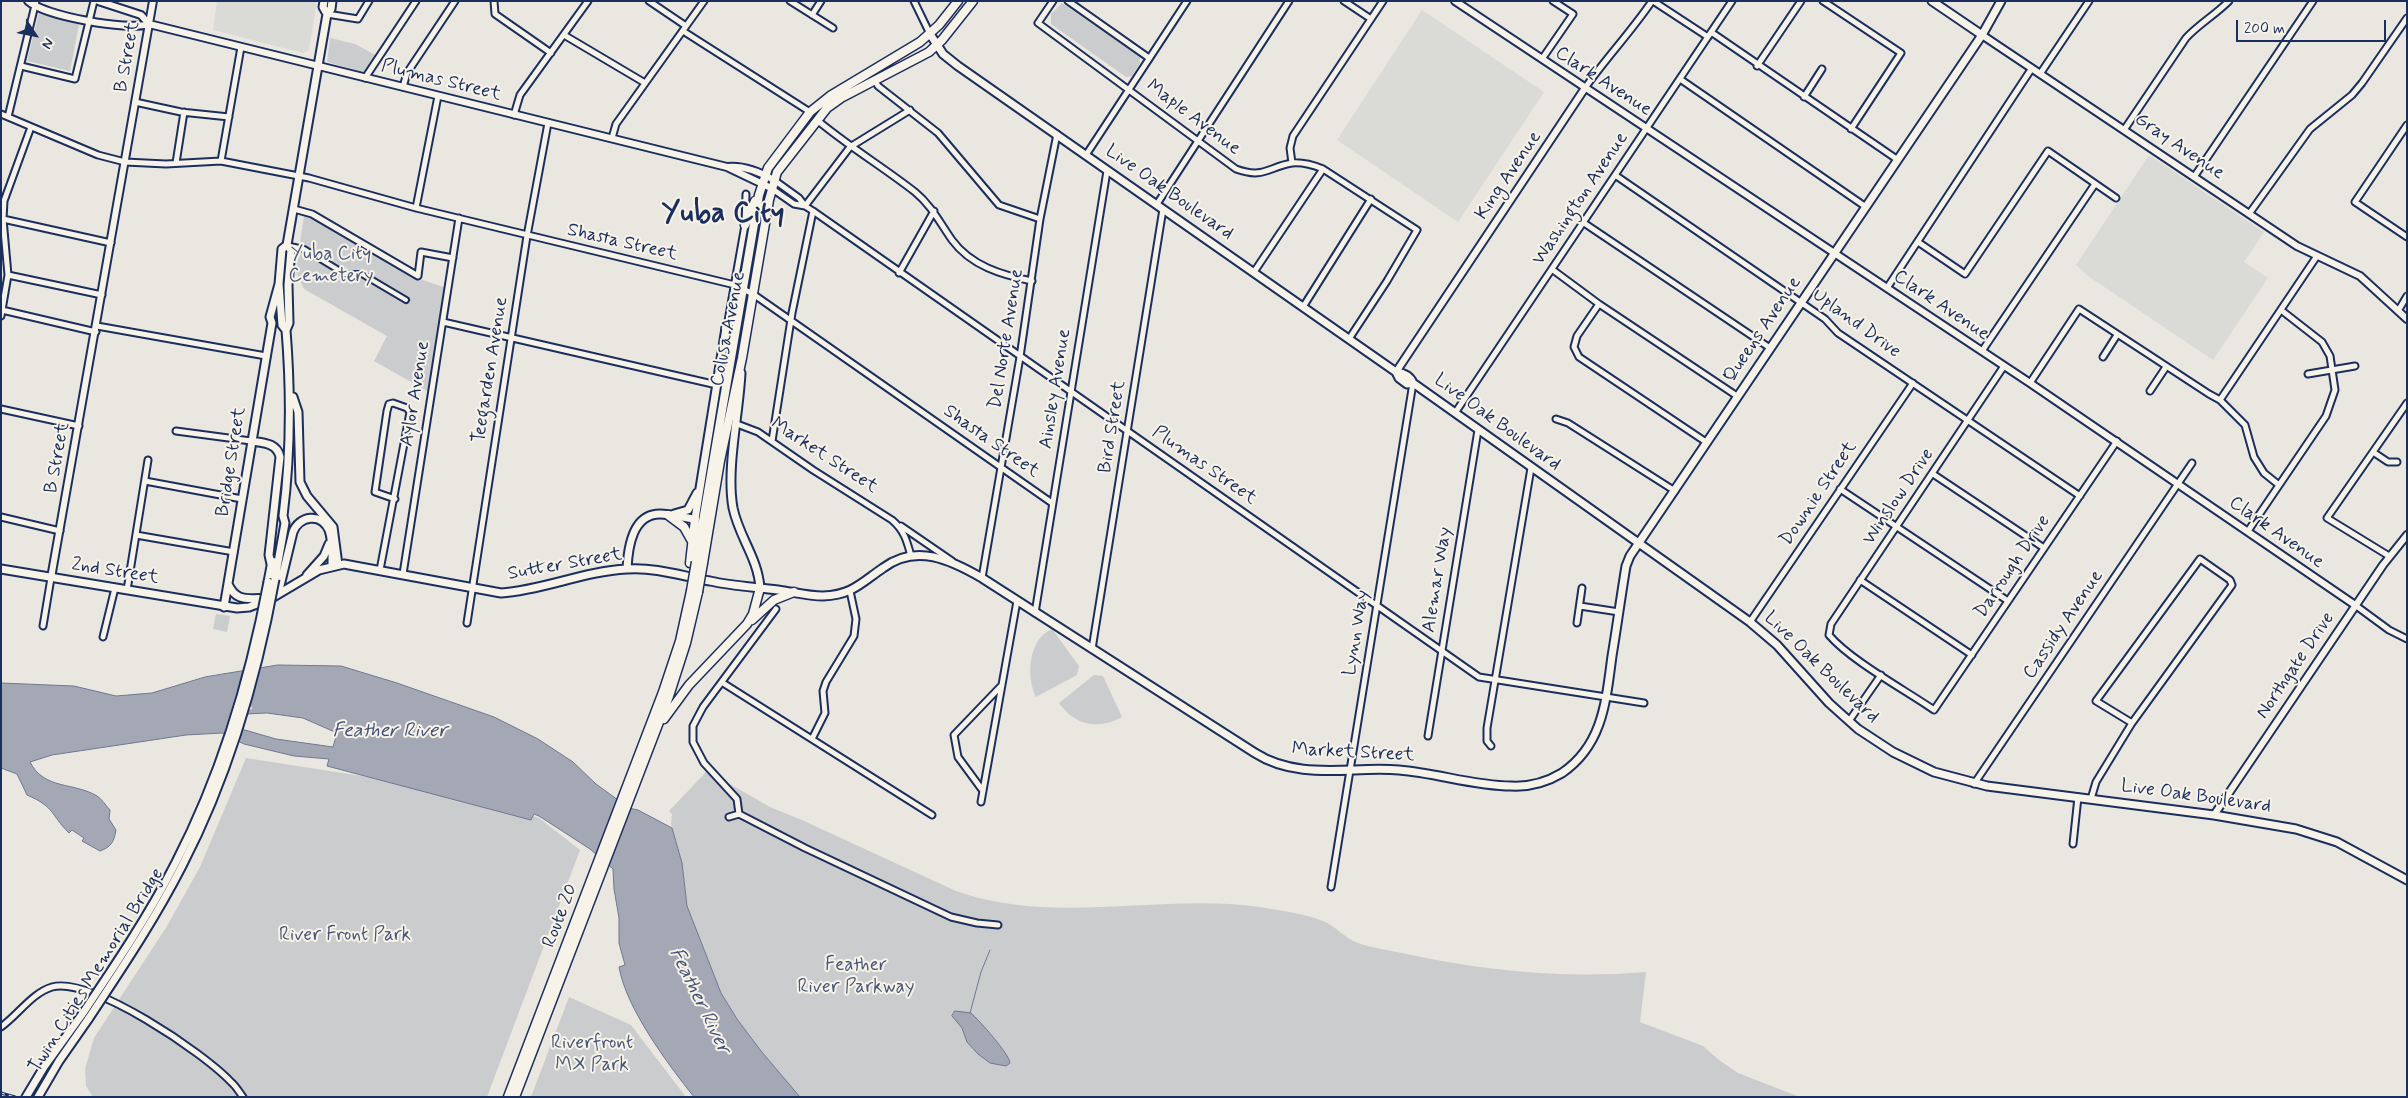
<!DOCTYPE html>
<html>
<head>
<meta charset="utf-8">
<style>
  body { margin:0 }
  #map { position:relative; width:2408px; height:1098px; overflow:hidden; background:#eae7e0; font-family:Mynerve,sans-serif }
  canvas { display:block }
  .frame { position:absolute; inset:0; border:2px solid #1b2f5e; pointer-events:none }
  .north { position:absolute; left:10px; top:10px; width:50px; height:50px; -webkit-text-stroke:4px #f7f3e8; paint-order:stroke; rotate:124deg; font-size:14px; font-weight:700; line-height:20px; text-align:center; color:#1b2f5e }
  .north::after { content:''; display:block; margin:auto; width:18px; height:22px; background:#1b2f5e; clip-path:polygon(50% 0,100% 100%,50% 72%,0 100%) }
  .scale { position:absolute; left:2236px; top:20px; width:150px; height:22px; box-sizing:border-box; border:2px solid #1b2f5e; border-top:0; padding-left:6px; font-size:15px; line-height:18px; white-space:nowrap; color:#1b2f5e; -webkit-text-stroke:4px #f7f3e8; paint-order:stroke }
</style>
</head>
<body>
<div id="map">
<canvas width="2408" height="1098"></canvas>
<div class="frame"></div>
<div class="north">N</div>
<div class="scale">200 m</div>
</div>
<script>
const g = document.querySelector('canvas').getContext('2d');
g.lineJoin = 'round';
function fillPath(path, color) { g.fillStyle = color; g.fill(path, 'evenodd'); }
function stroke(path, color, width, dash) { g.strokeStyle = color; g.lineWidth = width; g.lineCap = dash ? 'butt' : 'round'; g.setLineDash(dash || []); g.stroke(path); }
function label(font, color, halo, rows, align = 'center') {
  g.font = font + ' Mynerve,sans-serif'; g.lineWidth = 4; g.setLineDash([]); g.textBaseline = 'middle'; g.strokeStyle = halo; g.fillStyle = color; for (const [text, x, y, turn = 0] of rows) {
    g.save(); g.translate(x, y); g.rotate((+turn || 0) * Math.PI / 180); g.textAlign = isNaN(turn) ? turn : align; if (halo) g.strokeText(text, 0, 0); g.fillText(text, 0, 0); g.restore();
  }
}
const built = new Path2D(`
  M217,1H317L309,50L303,53L213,30Z
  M1422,10L1544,92L1458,222L1337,140Z
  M2149,155L2264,232L2244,262L2268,278L2213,360L2088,276L2076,265Z`);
const green = new Path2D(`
  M1062,3L1140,57V63L1132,76L1126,77L1051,24V14Z
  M39,12L79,24L70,71L27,61Z
  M330,38L355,44L377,56L367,73L327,62Z
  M304,215L311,216L420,279L446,288L429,392L374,361L387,336L304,289L296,272Z
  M216,614L230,616L227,632L213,629Z
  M1052,629L1079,666L1077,675L1036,697C1026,677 1028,639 1052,629Z
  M1094,675L1103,676L1122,717C1099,730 1075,726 1059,703Z
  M246,758L426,786L539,818L580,850L487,1097H93L86,1086L85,1069L94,1038L167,926L200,867Z
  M707,771L770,807L804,821L956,891C1054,926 1159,893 1260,907C1278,910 1306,914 1323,921C1336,926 1345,939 1358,943C1372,948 1388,950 1402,953C1481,971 1566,979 1646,972L1640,1022L1703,1046L1719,1060L1738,1073L1800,1097H800L761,1051L737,1019L721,993L687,906L682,863L671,824L672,814L669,811Z
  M569,997L631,1025L686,1097H531Z`);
const water = new Path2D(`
  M278,665L341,666L397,683L494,717L538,739L573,762L596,784L629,808L638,810L672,828L682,863L687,906L721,993L737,1019L761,1051L800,1097H694C667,1063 626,1008 619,967L625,965L619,943V918L614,889L613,869L590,849L539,816L534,814L531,820L327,766L329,759L294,756L244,744L222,733L186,735L52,755L30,762C44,790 74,782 97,796C102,799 106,806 110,810L109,819L116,830C114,842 111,847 100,851L82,841L84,838L72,830L69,833C50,814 55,807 27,795L17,774L1,768V683L74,686L116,696L152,693L205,677ZM267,713L303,718L337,733L333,747L276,739L238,728L239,719L249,714Z
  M955,1011L971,1013C979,1020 1010,1055 1010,1063L1006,1066L990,1063L978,1054L967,1042L962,1028L952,1016Z`);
const pier = new Path2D(`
  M262,665L251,705L252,709L249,710L247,718L240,721V726L244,728L239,744L223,736L244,668Z`);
const stream = new Path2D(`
  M970,1013L981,972L990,950`);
const pedestrian = new Path2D(`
  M290,246L304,249L345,274H362L406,300`);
const minor = new Path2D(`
  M494,1L495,14L551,53
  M649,1L686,26
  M790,1L833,28
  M914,1L930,34
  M1053,1L1038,23L1236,169C1264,179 1268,167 1292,163C1303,162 1313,165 1323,169L1417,230L1387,281L1349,339
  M1068,1L1149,58
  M1344,1L1371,19
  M1653,1L1708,37
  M1823,1L1901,53L1851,129
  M327,14L358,19L369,1
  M812,15L821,1
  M683,31L810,112
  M1711,32L1898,160
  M564,35L645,83
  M1542,59L1573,14L1553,1
  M21,66L75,79L94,1
  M1757,66L1801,1
  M2040,74L2089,1
  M365,78L416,1
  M1680,79L1866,207
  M875,81L878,86L938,133L999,205L1040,219
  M403,87L407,73L455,1
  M1585,88C1606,58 1631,32 1652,1
  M1804,97L1822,69
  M135,102L181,112L229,117
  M1,114L98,155L125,162L166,164L221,161L309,178L416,208L735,285L753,294L1052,503
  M514,115L520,95L588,1
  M8,117L36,1
  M817,120C848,146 883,167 915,192C932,206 940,223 952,240C971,266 1002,275 1032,281
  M2407,125L2355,202L2407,237
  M2124,130L2186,38C2199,24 2215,15 2229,1
  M612,138L616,124L704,1
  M1086,155L1187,1
  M221,161L241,47
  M176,163L184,112
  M1292,163L1290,148L1293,136L1383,1
  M1615,175L1825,319L1838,333L2080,496
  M2194,177L2313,1
  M774,180L799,198L805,206
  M771,188L794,204L805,206L813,211L1479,677L1644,703
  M1157,204L1289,1
  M805,206L850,147L910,110
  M416,208L438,96
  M294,209L312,214L418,276L421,252L453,258
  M2249,214L2310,129L2352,95L2362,83L2407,18
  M3,219L111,243
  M1584,223L1770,348
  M1918,242L1965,274L2048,151L2116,198
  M1553,270L1599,304L1737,396
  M1254,272L1323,169
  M899,273L934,211
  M8,275L102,295
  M1887,288L2032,68
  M1599,304L1577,336L1574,347L1579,357L1706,442
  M1303,307L1371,199
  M2,310L96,332
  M2398,311L2407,296
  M1,316L8,275L3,219L4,201L31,127
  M728,321L745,225L746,194
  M443,322L717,385
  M97,326L266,356
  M1982,351L2095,184
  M2103,357L2117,335
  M2004,366L1831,624L1829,635C1850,660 1905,690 1934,710L2117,441
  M2308,374L2355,366
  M2030,383L2079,309L2209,394L2220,400L2245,425L2254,457L2264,473L2279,485
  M2150,391L2166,367
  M2220,400L2317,256
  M1,409L79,426
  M1455,413L1732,1
  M1556,419L1568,423L1675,491
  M737,424L758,432L813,470L892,520C904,530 907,541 911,556
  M176,431L251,441
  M772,441L792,313L813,211
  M2373,452L2388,462H2397
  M1933,474L2044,548
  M145,481L242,499
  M1840,489L2008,601
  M1,517L60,531
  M901,526L952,561
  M2248,531L2326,416L2335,390L2330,356L2322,342L2281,310
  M136,535L234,552
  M2389,556L2327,518L2407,403
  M380,570L410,412L407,408L393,403L389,404L387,411L375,492L395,499
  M403,574L459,218
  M982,578L1020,357L1040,219L1057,134
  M1860,580L1972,655
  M127,590L148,460
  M2355,605L2389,630L2407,639
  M1580,606L1619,612
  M1035,613L1107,171
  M1750,622L1913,383
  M467,623L527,236L548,123
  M1577,623L1582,588
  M43,626L51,578
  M103,637L115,588
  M1092,649L1163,209
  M723,683L932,815
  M1849,721L1881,675
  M1428,736L1478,430
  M812,739L825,713L823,691L826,682L854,636L856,619L850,591
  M1491,746L1487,741V728L1531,468
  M1974,784L2192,463
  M983,791L958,757L954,735L1002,685
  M2091,799L2096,782L2132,723L2232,585L2230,580L2200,559L2096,701L2132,723
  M981,802L1017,601
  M739,814L737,799L704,763L693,742V726L703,707L776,609
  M729,817L739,814L805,848L951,917L977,923L998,925
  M2073,844L2078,797
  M1331,887L1413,383
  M1,1027C18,1015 32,993 52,987C91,976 204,1053 231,1082C236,1086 239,1092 243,1097`);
const tertiary = new Path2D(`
  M28,1C45,16 127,31 149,24
  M98,1L141,15L149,24
  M1455,1L2030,383L2355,605
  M149,24L727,167L771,188
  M1982,35L2297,246L2360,276L2407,319
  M727,167C743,165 760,172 774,180
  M1396,372L1585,88
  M51,578L153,1
  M2214,815L2383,565L2407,535`);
const secondary = new Path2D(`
  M324,1L323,7L327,14
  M1932,1L1982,35
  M930,34L943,54L958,66L1396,372C1404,373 1410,376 1413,383L1750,622L1777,645L1829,703L1858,729L1893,752L1934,772L1987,786L2214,815L2296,829L2337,842L2407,880
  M286,330L282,325L279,284L282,249L287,245
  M1396,372L1399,378L1407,384L1413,383
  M741,373C739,414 726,469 733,508C739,537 758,558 760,588
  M293,397L298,412L300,482L307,496L333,527L338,565
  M251,441C264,443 277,443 280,457L269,555L271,564
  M674,514L688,510L697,493
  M1,569L237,608L249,607L270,599L319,570L344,564L501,593C544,590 584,571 627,569C656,567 682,576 710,581C732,586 755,587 778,590C793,592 808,596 823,596C852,595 861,583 883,568C916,543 951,560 982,578L1255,753C1299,781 1351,766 1399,770C1437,773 1474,786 1511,786C1529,787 1547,782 1562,773C1603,745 1606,701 1612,656C1617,626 1621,596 1626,566L1630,556L1982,35L2001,1
  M627,569C628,548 632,514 660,514C672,514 684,518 695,519L726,328
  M307,575L324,556L329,544
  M275,579L285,523L283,516C291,453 291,392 286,330L289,323L288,285L291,250L287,245L327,14L331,9L332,1
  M268,582L272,561
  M228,584C237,604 250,597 267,599
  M279,590L293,532C299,516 321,512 329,530C333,541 332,554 332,565
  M224,607L272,323L270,317L279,284
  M26,1097L44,1067L83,1013
  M38,1097L59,1061L89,1018`);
const trunk = new Path2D(`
  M745,225L755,201
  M726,328L739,305
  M668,515L684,527L693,543
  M696,562L759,195L768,168L810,112L830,96L920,42L939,25L958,1
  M690,563L695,519
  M703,563L720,461L742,358L769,200L777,172L827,108L841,98L929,52L942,40L973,1
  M752,620L774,600L794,592
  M664,719L689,685L747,624L753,614L760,588
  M508,1097L663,692L680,641L691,591
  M515,1097L669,696L686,643L698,592`);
const rail = new Path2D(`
  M1,1093L15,1097`);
const secondaryBridge = new Path2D(`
  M83,1013C116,964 149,915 176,862C221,775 250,678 268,582
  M89,1018C122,968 155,919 182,866C228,777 257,678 275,579`);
const trunkBridge = new Path2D(`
  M691,591L696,562
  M698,592L703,563`);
const streetNames = [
  ["B Street",128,57,-80],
  ["Plumas Street",441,81,14],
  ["Clark Avenue",1603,82,33],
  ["Maple Avenue",1193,118,37],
  ["Gray Avenue",2179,147,34],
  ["King Avenue",1509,176,-56],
  ["Live Oak Boulevard",1169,193,35],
  ["Washington Avenue",1581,199,-56],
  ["Shasta Street",622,243,13],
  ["Clark Avenue",1941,306,34],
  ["Upland Drive",1856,324,36],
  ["Colusa Avenue",729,329,-79],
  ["Queens Avenue",1763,330,-56],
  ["Del Norte Avenue",1007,339,-81],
  ["Teegarden Avenue",491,370,-81],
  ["Ainsley Avenue",1056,389,-81],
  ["Aylor Avenue",416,394,-81],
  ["Live Oak Boulevard",1497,423,36],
  ["Bird Street",1113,427,-81],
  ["Shasta Street",991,442,35],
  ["Market Street",824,456,33],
  ["B Street",58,458,-80],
  ["Bridge Street",232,462,-81],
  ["Plumas Street",1204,466,35],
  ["Downie Street",1819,494,-56],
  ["Winslow Drive",1899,497,-56],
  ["Clark Avenue",2276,533,35],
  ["Sutter Street",565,565,-10],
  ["Darrough Drive",2013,567,-56],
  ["2nd Street",115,572,9],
  ["Alemar Way",1438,580,-81],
  ["Cassidy Avenue",2064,625,-56],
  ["Lynn Way",1357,633,-81],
  ["Northgate Drive",2296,666,-56],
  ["Live Oak Boulevard",1821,668,44],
  ["Market Street",1353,753,3],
  ["Live Oak Boulevard",2196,797,8],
  ["Route 20",561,916,-69],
  ["Twin Cities Memorial Bridge",97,971,-58]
];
const parkNames = [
  ["Yuba City",331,255],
  ["Cemetery",331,277],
  ["River Front Park",345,936],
  ["Feather",856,966],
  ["River Parkway",856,988],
  ["Riverfront",592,1044],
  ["MX Park",592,1066]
];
const waterNames = [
  ["Feather River",390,732],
  ["Feather River",699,1001,64]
];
const townNames = [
  ["Yuba City",723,215]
];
fillPath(built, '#dadad6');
fillPath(green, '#cbcccd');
fillPath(water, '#a3a8b4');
stroke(water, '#6d7892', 1);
fillPath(pier, '#eae7e0');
stroke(stream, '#6d7892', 1);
stroke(pedestrian, '#1b2f5e', 8);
stroke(minor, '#1b2f5e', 9);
stroke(tertiary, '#1b2f5e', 10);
stroke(secondary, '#1b2f5e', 11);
stroke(trunk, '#1b2f5e', 11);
stroke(pedestrian, '#f7f3e8', 4);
stroke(minor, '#f7f3e8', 5);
stroke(tertiary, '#f7f3e8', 6);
stroke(secondary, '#f7f3e8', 7);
stroke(trunk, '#f7f3e8', 8);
stroke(rail, '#1b2f5e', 3);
stroke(rail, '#f7f3e8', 1, [4]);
stroke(secondaryBridge, '#1b2f5e', 11, []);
stroke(trunkBridge, '#1b2f5e', 11, []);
stroke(secondaryBridge, '#f7f3e8', 7);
stroke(trunkBridge, '#f7f3e8', 8);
label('19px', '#1b2f5e', '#f7f3e8', streetNames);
label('19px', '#47567a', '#f7f3e8', parkNames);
label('italic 20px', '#445378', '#f7f3e8', waterNames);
label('bold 29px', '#1b2f5e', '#f7f3e8', townNames);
</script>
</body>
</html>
